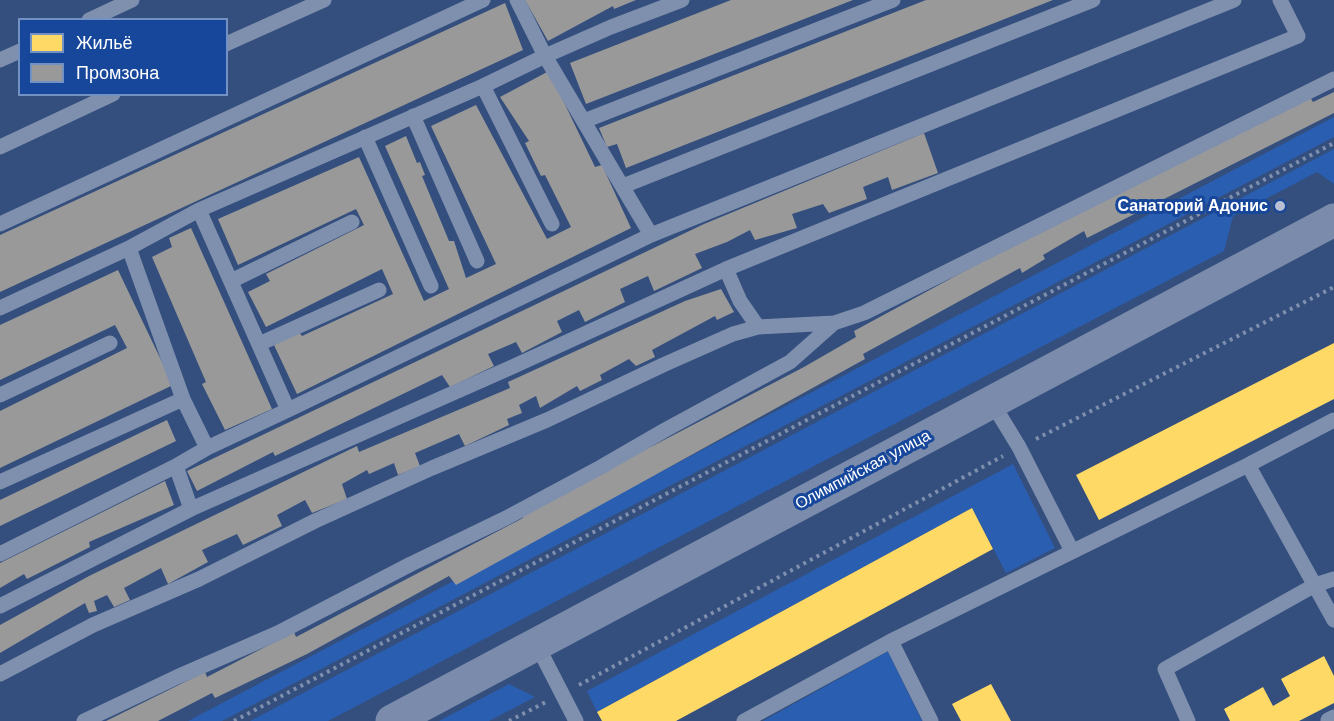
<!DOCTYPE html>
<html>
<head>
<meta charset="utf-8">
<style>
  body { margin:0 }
  #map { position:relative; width:1334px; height:721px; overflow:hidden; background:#344f7d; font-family:"Work Sans",sans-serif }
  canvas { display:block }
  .legend { position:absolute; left:18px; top:18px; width:210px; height:78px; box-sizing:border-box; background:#16479b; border:2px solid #7391c3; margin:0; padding:8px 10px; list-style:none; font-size:18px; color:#fff }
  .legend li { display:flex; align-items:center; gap:12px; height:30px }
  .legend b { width:30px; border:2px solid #7391c3 }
</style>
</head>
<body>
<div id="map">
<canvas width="1334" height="721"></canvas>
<ul class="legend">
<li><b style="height:16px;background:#ffd966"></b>Жильё</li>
<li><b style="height:16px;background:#999"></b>Промзона</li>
</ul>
</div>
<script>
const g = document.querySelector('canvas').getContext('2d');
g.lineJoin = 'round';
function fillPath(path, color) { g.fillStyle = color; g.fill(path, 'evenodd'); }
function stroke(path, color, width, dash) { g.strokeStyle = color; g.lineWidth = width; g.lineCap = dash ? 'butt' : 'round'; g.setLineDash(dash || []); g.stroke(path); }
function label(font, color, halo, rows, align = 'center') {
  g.font = font + ' "Work Sans",sans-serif'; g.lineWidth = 6; g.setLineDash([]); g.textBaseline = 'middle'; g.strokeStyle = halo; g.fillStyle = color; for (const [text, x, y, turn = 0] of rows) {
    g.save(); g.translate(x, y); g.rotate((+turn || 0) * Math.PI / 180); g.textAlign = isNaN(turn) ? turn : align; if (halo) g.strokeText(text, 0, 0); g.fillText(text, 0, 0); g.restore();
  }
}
const green = new Path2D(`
  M1334,117V137L222,721H188Z
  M1334,149V184L1317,172L1233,216L1224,251L328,721H250Z
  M1013,464L1055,548L1006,573L972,508L597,712L587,691Z
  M888,652L922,721H763L887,652Z
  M509,684L535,697L489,721H439Z`);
const homes = new Path2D(`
  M1334,343V399L1099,520L1076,475Z
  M972,508L993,549L676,721H602L597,712Z
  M1324,656L1334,676V703L1299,721H1230L1224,709L1263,687L1273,706L1290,696L1281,679Z
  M991,684L1011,721H961L952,704Z`);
const industry = new Path2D(`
  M525,0H636L614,9L613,6L548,41Z
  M731,0H853L586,104L570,63Z
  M926,0H1053L626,168L617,144L607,147L599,128Z
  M505,3L523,50L0,292V235Z
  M549,71L595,167L602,165L631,228L297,394L274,345L299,332L302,336L393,294L382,269L266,327L248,292L270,281L266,274L364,225L356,209L238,265L218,219L359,157L424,301L449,289L385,146L406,136L417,163L420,162L425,175L422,176L449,241H454L466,278L496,264L431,126L476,105L547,239L571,227L545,175L541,176L525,143L529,141L500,97Z
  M1334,92V113L1087,238L1084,231L1043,255L1045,259L1022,273L1020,268L863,354L865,359L456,585L449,576L307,654L215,698L212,693L158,721H106L205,672L207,677L294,632L296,637L523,518L522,514L804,367L856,337L854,331L1053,223L1310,97L1313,102Z
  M924,133L938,173L892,190L888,177L863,187L867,199L829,213L823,204L792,214L797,228L755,240L750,230L727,242L695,254L702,268L654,291L648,276L620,289L625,302L585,322L579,310L557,321L562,332L522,353L516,342L488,354L494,366L450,387L442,375L275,456L273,452L197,491L187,471L704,224Z
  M191,228L272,409L225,430L202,384L206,382L152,257L172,247L169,238Z
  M118,270L173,385L0,468V411L127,348L115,325L0,380V325Z
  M721,289L734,312L717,320L715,316L652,350L655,357L636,366L629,359L600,375L602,380L580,391L577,386L540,408L536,396L519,405L522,413L507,419L509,425L465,446L459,434L415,453L420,466L398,475L394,463L369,474L367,470L342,484L347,499L312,513L305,500L277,515L282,526L243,545L237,534L202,550L208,562L168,584L161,568L124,588L130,600L114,607L107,595L94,601L97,611L89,613L85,603L0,653V625L89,576L357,446L359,452L510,388L508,382L685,301Z
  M167,420L176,441L0,526V500Z
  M165,481L174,505L89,542L90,547L27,579L24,574L0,588V563Z`);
const path = new Path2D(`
  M1036,439L1334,287
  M579,685L1003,456
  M234,721L1334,143
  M509,721L546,702`);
const lane = new Path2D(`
  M682,0L611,27L545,56L651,235L1234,0
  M89,20L132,0
  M226,44L324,0
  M0,60L20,51
  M483,86L552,224
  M413,116L477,261
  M584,121L893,0
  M365,137L431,286
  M0,147L113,94
  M623,186L1093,0
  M199,210L288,410
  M0,224L483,0
  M726,269L1298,36L1280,0
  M231,281L352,222
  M0,308L129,248
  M259,344L379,290
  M0,395L110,343
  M183,399L207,448L176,466L191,509L512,367L726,269L740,301L758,327L834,323L864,313L1334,79
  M991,401L1019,447L1072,551
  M207,448L288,410L651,235
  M1248,465L1334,620
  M0,482L183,399L129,248L199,210L483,86L545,56L517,0
  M0,554L176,466
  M0,606L191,509
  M891,641L931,721
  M537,645L576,721
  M0,674L93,625L199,579L315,521L432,468L547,420L663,365L733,334L758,327
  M1328,720L1334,717
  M84,721L177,677L278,633L411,564L506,518L601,467L665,430L790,362L834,323
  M744,721L891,641L1248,465L1334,420
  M1188,721L1165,669L1315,585L1334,579`);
const secondary = new Path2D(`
  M392,721L1334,220`);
const markers = [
  [1280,206,6,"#b8c1d2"]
];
const poiNames = [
  ["Санаторий Адонис",1268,206]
];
const streetNames = [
  ["Олимпийская улица",863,470,-28]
];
fillPath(green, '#2a5eb1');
fillPath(homes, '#ffd966');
fillPath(industry, '#999');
stroke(path, '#7f90ae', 4, [3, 4.5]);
stroke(lane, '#7f90ae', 15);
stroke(secondary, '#7a8bab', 33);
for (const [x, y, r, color] of markers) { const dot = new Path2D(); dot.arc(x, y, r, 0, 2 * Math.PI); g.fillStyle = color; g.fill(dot); stroke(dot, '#16479b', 2); }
label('bold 16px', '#fff', '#16479b', poiNames, 'right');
label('16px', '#fff', '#16479b', streetNames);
</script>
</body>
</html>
